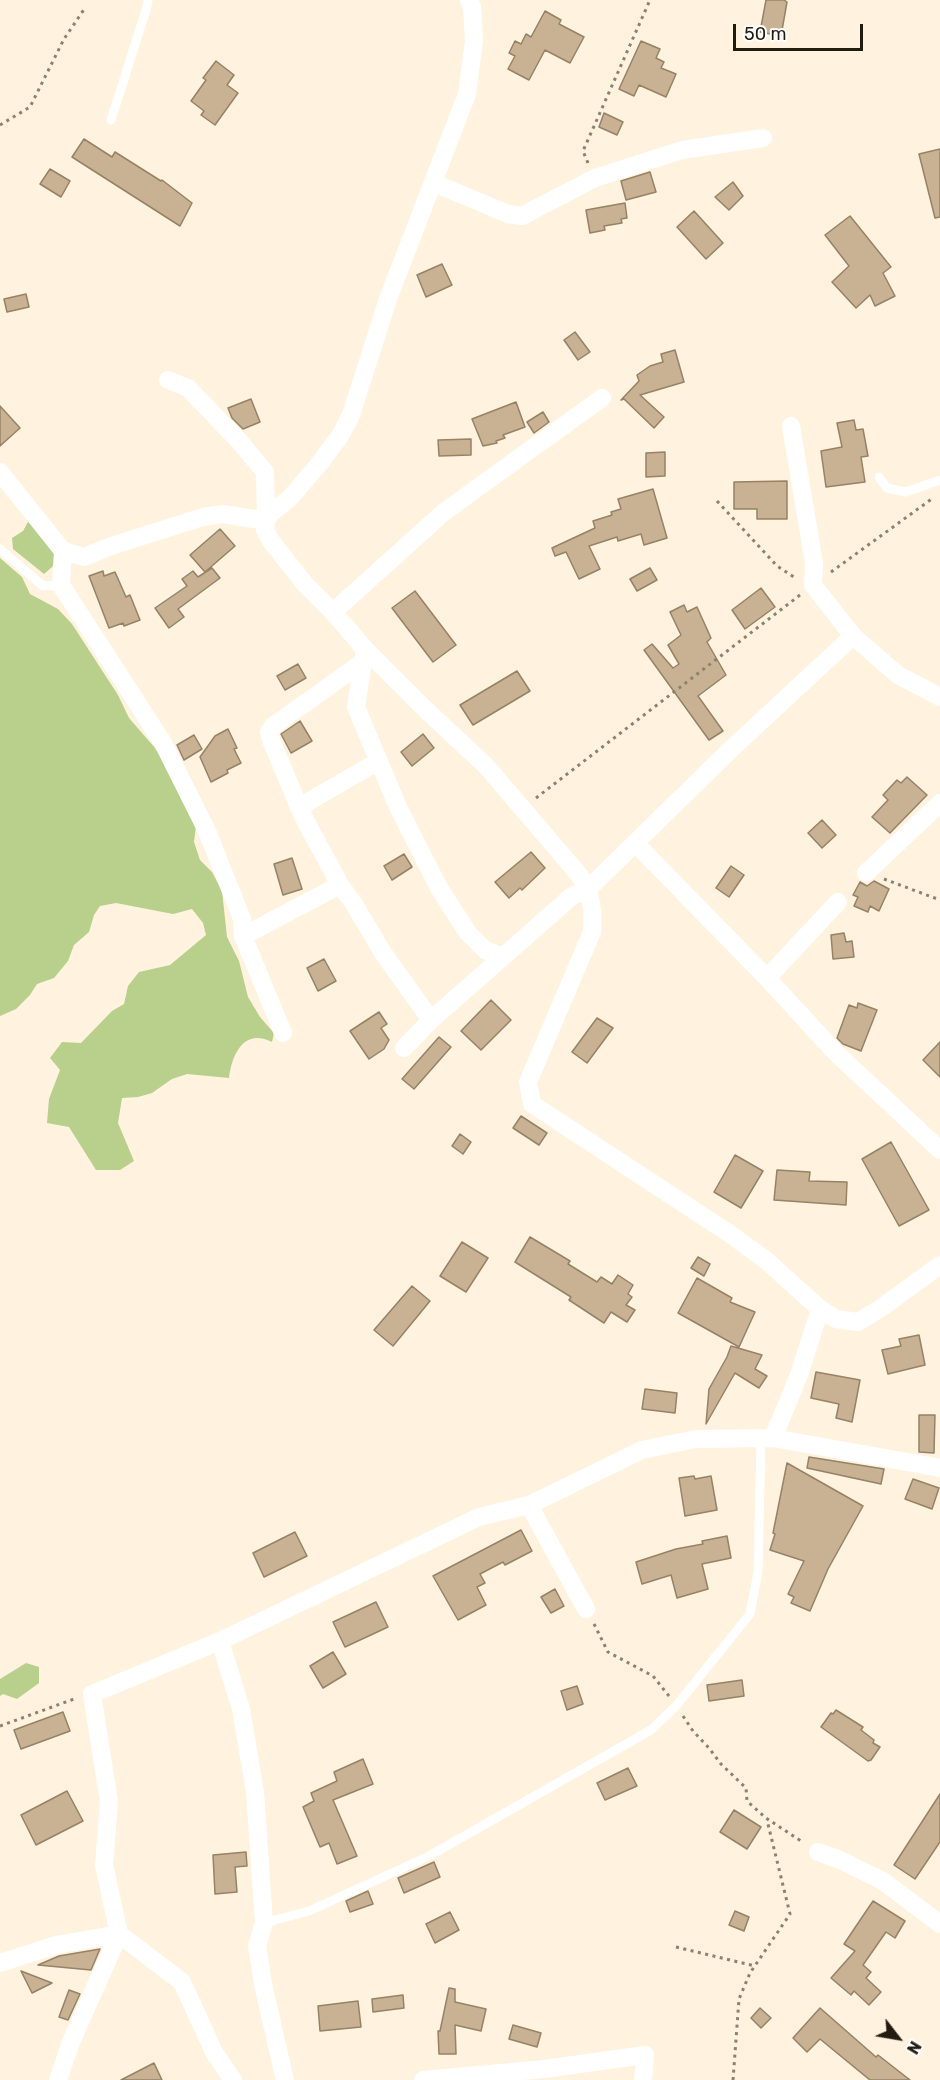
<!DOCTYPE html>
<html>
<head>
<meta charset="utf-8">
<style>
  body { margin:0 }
  #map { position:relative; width:940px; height:2080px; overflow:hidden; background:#fff2de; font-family:Rubik,sans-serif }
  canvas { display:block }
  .north { position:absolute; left:868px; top:2008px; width:60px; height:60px; -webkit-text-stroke:4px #fff; paint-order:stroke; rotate:121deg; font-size:16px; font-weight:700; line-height:24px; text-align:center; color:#221b0f }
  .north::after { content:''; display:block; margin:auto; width:21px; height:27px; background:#221b0f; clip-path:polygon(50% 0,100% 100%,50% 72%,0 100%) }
  .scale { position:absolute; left:733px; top:24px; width:130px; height:27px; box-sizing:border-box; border:3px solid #221b0f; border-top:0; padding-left:8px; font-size:18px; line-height:21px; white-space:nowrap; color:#221b0f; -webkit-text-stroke:4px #fff; paint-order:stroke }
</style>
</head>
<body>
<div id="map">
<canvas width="940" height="2080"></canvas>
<div class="north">N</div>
<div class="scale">50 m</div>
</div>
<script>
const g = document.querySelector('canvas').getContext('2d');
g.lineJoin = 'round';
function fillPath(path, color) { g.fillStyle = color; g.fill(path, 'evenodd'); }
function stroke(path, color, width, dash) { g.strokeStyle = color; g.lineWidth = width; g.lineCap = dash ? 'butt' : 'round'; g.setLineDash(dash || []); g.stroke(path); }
const forest = new Path2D(`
  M29,520L57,558L52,567L44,574L13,549L12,538L23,531Z
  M0,558L22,577L30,594L58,609L72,624L118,695L129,718L155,748L169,769L196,826L194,842L200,860L212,872L222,891L227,937L239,961L248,997L260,1017L274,1033L272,1042C244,1028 232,1054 229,1078L187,1074L172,1079L152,1093L138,1097L122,1098L118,1123L134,1161L120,1170H96L69,1127L47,1123L49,1099L60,1070L50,1058L62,1042L81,1043L112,1011L124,1004L128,986L139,972L170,965L206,935L203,923L192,909L173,914L116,903L100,906L94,915L89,932L74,945L68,961L54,978L37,984L30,995L16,1009L0,1016Z
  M26,1663L39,1667V1683L17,1699L3,1694L0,1696V1679Z`);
const building = new Path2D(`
  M766,0H784L787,2L781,36L760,32Z
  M545,11L561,20L559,24L584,37L570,63L545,50L529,80L508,69L515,56L509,53L515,41L521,44L526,34L531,37Z
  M641,41L660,49L656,58L664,62L661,68L676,74L666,97L639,85L634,96L619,89Z
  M216,61L234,75L227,85L238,93L215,125L201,115L204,111L191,101L206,80L203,78Z
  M604,113L623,122L617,135L599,127Z
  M84,139L112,157L115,152L161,181L162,180L192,203L180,226L72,157Z
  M940,149V217L935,218L919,154Z
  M50,169L70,181L61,197L40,184Z
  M650,172L656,192L626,200L621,181Z
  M733,182L743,196L729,210L715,197Z
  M625,203L627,218L621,219L622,223L604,226L605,230L590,233L586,210Z
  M694,211L723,243L706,259L677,227Z
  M850,216L891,267L883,273L895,296L875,306L870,295L856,308L832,282L849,266L825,235Z
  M442,264L452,285L426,297L417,275Z
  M26,294L29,307L7,312L4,299Z
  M575,332L590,352L578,360L564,340Z
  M675,350L684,382L640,395L664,417L654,428L624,399L621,400L639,381L637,375L650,366L663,362L661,354Z
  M251,399L260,422L243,429L232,418L228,408Z
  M516,402L525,427L503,435L505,438L496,441L497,443L483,446L472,419Z
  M0,406L20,428L0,446Z
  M543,412L549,422L534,433L527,422Z
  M854,420L856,430L863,429L868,456L861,457L865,482L826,487L821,451L842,447L837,423Z
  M471,439V455L439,456L438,440Z
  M665,452V476L646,477V453Z
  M787,481V519H757V509H734V482Z
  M653,489L667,538L644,545L641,534L618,541L617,537L589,546L600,569L579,579L566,552L555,556L552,548L595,528L593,521L612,515L611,512L621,509L618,499Z
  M220,529L235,546L205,572L190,555Z
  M212,568L220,578L178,609L184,617L169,628L155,608L187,586L182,579L193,571L198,577Z
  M650,568L657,580L637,591L630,579Z
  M103,571L104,576L115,572L126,597L130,595L140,620L124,626L123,623L109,628L89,576Z
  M761,588L775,607L745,629L732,610Z
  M415,591L456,645L433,662L392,608Z
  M684,605L687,612L697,607L711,638L707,642L726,675L698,696L723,731L709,740L644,650L652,644L673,668L679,664L668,645L681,635L670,612Z
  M298,664L306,678L285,690L277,676Z
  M517,671L530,691L473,725L460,705Z
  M300,721L312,741L291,753L281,734Z
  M228,729L237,748L234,749L241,763L227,770L228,773L211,782L200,757L215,736Z
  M423,734L434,748L412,766L401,752Z
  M194,735L202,749L184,760L177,745Z
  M907,777L927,795L890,833L872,817L888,800L883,795L897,780L901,783Z
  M822,820L836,835L822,848L808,833Z
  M531,852L545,868L522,890L520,888L509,898L495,882Z
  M404,854L412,867L392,880L384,866Z
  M292,858L302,889L283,895L274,864Z
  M731,866L744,875L729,897L716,888Z
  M874,881L889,889L879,911L870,906L868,912L854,906L858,897L853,895L860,882L867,886Z
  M844,933L846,942L852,941L854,957L833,959L831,935Z
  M324,959L336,981L318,991L307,968Z
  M491,1000L511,1020L481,1050L461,1031Z
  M858,1003L877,1010L861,1051L843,1044L837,1038L849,1005L857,1008Z
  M379,1012L387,1024L381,1028L389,1040L384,1049L369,1059L350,1031Z
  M597,1018L613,1028L587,1063L572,1052Z
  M439,1037L451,1047L414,1089L402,1079Z
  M940,1042V1077L923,1060Z
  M521,1116L547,1133L539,1145L513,1128Z
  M460,1134L471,1142L463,1154L452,1146Z
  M891,1142L929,1210L899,1226L862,1159Z
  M735,1155L763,1171L741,1208L714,1192Z
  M777,1170L810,1172L809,1181L847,1182L846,1205L774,1200Z
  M530,1237L570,1261L568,1264L597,1282L601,1277L612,1284L618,1275L633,1285L628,1294L632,1297L626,1305L635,1310L627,1322L611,1312L604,1323L569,1300L571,1297L515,1262Z
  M462,1242L488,1258L466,1292L440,1276Z
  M698,1257L710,1264L704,1276L691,1268Z
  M697,1278L732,1298L730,1302L755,1312L739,1347L678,1313Z
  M412,1286L430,1301L393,1346L374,1330Z
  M919,1335L925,1365L888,1374L882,1350L901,1346L899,1339Z
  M731,1346L762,1355L755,1369L767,1376L759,1388L735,1373L706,1424L709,1389L727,1357Z
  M816,1372L860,1380L852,1422L836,1418L839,1404L811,1398Z
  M645,1389L677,1393L675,1413L642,1409Z
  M919,1415H935L934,1453L919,1452Z
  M809,1457L884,1469L881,1484L807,1468Z
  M787,1463L863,1506L828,1569L810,1611L791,1603L794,1597L788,1594L804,1561L770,1550L775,1534L773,1533Z
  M694,1476L695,1479L711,1476L717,1510L685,1516L679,1478Z
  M913,1479L939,1488L932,1509L905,1499Z
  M521,1530L532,1551L505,1565L503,1562L480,1574L485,1583L477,1587L486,1605L458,1620L433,1576Z
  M295,1532L307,1556L264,1577L253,1553Z
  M727,1536L731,1558L702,1564L708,1589L677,1598L671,1575L642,1584L636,1562L676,1549L703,1544L702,1541Z
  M555,1589L564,1606L551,1613L541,1597Z
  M376,1602L388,1627L345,1647L333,1622Z
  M333,1652L346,1674L323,1688L310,1666Z
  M742,1680L744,1696L709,1701L707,1685Z
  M577,1686L583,1704L567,1710L561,1691Z
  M836,1710L863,1727L861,1730L874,1740L873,1743L880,1747L871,1760L868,1761L821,1727L831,1713L833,1714Z
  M63,1712L70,1731L21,1749L14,1730Z
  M363,1759L373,1784L333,1800L357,1856L337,1864L329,1843L320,1847L303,1807L314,1801L311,1793L337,1781L334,1772Z
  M628,1768L637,1786L605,1800L597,1783Z
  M67,1791L83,1821L36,1845L21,1815Z
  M940,1794V1842L915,1879L894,1865Z
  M734,1810L761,1827L747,1849L720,1832Z
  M246,1852L247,1866L235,1867L237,1892L215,1894L213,1855Z
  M434,1862L440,1877L404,1893L398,1878Z
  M368,1891L373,1904L350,1912L346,1901Z
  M873,1901L905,1921L895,1938L886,1932L863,1965L871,1972L866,1978L881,1992L869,2005L854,1991L851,1995L831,1978L855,1951L844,1944Z
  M735,1911L749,1917L744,1931L729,1925Z
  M450,1912L459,1930L435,1943L426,1924Z
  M100,1949L91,1970L38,1965L59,1956Z
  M21,1971L52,1983L32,1993Z
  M449,1988L455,1989V2002L486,2009L481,2031L455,2025L456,2054H439L438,2031H440Z
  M69,1990L80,1994L68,2020L59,2017Z
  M403,1995L404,2008L373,2012L372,1999Z
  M358,2001L361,2027L320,2031L318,2006Z
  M760,2008L771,2018L761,2028L751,2018Z
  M820,2008L876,2057L878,2055L910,2080H870L820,2039L807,2052L793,2038Z
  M513,2025L541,2033L537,2047L509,2039Z
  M154,2063L162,2080H121Z`);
const path = new Path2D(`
  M0,125L30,107L64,39L85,8
  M588,163L583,151L650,0
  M717,501L777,566L797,579
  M831,572L933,498
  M536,798L800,595
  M884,879L940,900
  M594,1624L608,1652L653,1676L669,1696
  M683,1716L693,1731L709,1748L721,1764L746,1788L747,1801L766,1818L804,1843
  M0,1726L74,1699
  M676,1947L755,1966
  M733,2080L739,1999L750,1973L790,1914L767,1820`);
const service = new Path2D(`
  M111,120L146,10L148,0
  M879,477L887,488L906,492L940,480
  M0,549L43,586L61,585
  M264,1923L309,1911L429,1856L651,1730L676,1706L750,1614L758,1572L761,1438`);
const minor = new Path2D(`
  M469,0L472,7L474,41L467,94L388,299L351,415L340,436L319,464L289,499L271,513L266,521L265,530L271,541L304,583L333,612L365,649L424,708L487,767L580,876C591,897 594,908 592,932L528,1082L532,1104L733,1236L767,1261L820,1309L836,1319L858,1322L881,1308L940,1265
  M434,183L508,214L522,216L595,178L682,150L763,138
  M791,426L814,563L813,585L853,636
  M0,472L63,551L84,557L111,546L203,517L223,514L266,521L265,472L239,441L188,388L168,380
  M63,551L61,585L163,743L207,831L242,919L243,936L283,1033
  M333,612L444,512L602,398
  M365,649L356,707L398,807L439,888L468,933L485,950L503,957
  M299,807L271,740L269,732L273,726L363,662
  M635,843L767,978L836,1053L940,1150
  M866,873L940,803
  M340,885C327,859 311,834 299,807L379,761
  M243,936L340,885L354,904L383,953L431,1020
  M767,978L838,902
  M404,1048L431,1020L572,896L587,890L728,752L853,636L898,675L940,697
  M773,1438L799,1375L820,1309
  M529,1505L586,1609
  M220,1641L241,1709L255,1792L264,1923L257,1946L264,1989L285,2080
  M818,1852L840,1860L883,1881L940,1924
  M0,1963L56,1945L119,1934L182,1982L214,2052L233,2080
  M58,2080L71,2042L119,1934L104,1865L109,1802L92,1694L220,1641L479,1517L529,1505L642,1450L696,1439L773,1438L940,1468
  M423,2080L544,2069L645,2055L643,2080`);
fillPath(forest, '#b9cf8c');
fillPath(building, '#c8b293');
stroke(building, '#978265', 1.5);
stroke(path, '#8b8272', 3, [3, 4.5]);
stroke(service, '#fff', 9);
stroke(minor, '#fff', 18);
</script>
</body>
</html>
